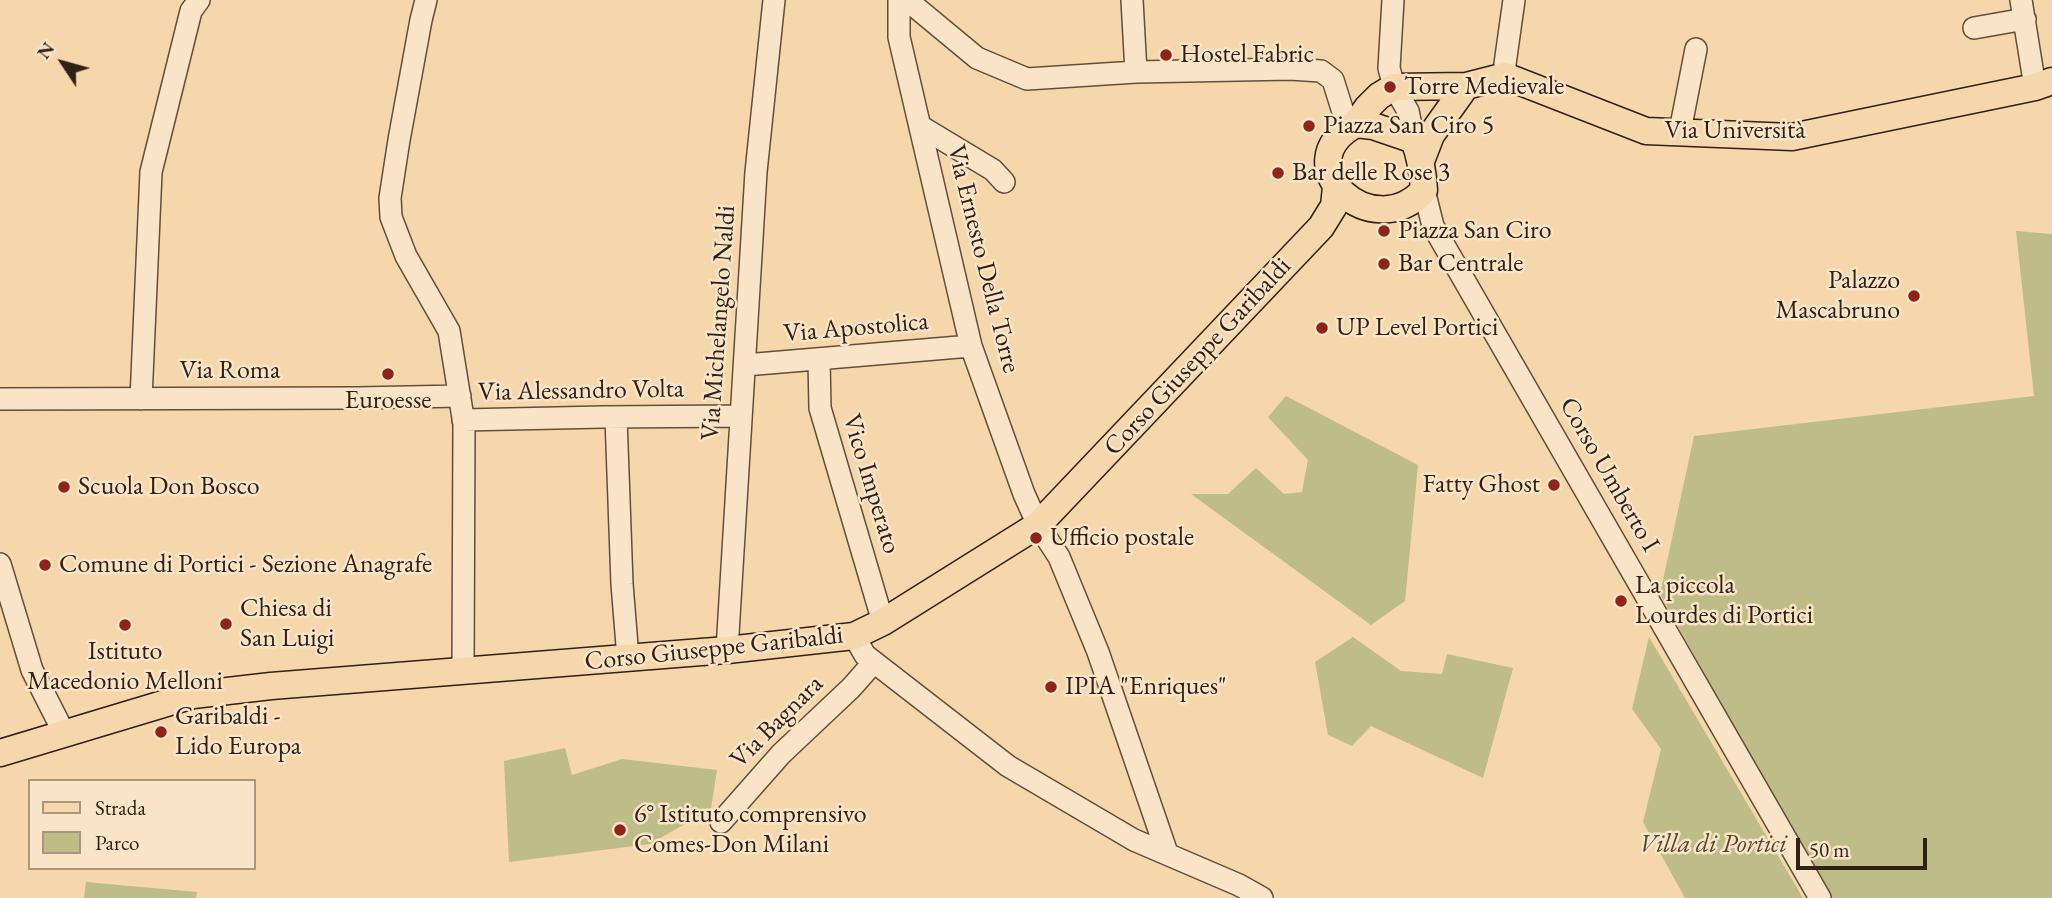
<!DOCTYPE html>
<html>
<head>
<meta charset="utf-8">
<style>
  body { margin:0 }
  #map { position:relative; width:2052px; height:898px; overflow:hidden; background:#f6d6ab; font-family:"EB Garamond",serif }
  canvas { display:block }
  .legend { position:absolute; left:28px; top:779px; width:228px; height:91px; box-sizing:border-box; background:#f9e4c8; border:2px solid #a99681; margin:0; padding:9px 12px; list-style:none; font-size:21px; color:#312016 }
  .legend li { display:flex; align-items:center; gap:14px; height:35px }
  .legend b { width:35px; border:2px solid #a99681 }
  .north { position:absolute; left:28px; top:28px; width:70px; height:70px; -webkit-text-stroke:5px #f9e4c8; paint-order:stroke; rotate:306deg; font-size:19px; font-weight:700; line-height:28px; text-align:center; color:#312016 }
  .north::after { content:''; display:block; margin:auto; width:24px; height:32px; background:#312016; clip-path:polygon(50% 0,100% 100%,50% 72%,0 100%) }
  .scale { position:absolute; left:1796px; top:838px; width:131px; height:32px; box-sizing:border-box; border:4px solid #312016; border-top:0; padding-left:9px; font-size:21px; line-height:24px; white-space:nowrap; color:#312016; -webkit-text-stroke:5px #f9e4c8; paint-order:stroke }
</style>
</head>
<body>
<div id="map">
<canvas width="2052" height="898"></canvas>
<ul class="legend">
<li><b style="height:9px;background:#f6d6ab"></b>Strada</li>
<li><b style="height:19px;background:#bfbd87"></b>Parco</li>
</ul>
<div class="north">N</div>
<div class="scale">50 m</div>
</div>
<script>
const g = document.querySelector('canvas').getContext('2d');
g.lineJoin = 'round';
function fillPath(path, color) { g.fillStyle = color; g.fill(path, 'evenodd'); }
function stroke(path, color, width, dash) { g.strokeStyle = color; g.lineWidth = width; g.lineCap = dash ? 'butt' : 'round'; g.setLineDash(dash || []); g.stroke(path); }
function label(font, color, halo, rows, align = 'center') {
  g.font = font + ' "EB Garamond",serif'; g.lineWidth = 5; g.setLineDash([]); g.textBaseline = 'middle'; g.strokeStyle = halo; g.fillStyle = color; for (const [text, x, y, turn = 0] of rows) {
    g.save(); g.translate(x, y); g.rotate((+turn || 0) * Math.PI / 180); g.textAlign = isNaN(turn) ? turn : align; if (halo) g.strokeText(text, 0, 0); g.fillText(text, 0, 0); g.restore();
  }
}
const green = new Path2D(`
  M2016,231L2052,234V898H1830L1660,594L1694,436L2034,396Z
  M1286,396L1418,465L1405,601L1371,625L1191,494H1228L1256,468L1284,494L1302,492L1308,460L1268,417Z
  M1353,637L1401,671L1442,674L1447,654L1513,668L1483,778L1371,726L1352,746L1328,735L1315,662Z
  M1649,637L1803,898H1685L1643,822L1661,749L1632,709Z
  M565,748L572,775L622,759L717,770L711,809L650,844L509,862L504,761Z
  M86,882L197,892L196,898H84Z`);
const minor = new Path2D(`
  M426,0L421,20L399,140L390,198L391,217L406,256L449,331L464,424L463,672
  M899,0V37L971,346L1024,494L1038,525L1059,557L1098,652L1167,853
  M907,0L977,58L1027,79L1136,72L1290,69L1321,71L1333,80L1348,128
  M1132,0L1136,72
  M1393,0L1389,68L1394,87L1408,111L1414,140
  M2021,0L2035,87
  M1974,28L2025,19
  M1505,76V64L1514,0
  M920,126L993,170L1004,182
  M1680,131L1696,49
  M1424,190L1433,226L1820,898
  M819,360L820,408L883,622
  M745,365L971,346
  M0,399L357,398L460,396
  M141,399L151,172L191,11L199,0
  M616,418L622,584L628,658
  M463,420L603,417L741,416
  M0,564L32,670L64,733
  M854,636L865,655L1008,766L1134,840L1239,885L1262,898
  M727,650L756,172L774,0
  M721,822L781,754L851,688L874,662`);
const major = new Path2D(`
  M1356,124L1367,108L1379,96L1394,87L1466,86L1505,76L1646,131L1792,137L2035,87L2052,81
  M1356,124L1373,126L1414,140C1420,156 1423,172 1424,190C1373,247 1282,164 1356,124Z
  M1421,161L1431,135L1466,86
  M0,753L193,695L271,686L727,650L854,636L883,622L1038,525L1321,227L1334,206L1336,187`);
const markers = [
  [1166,55,7,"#8f2418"],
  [1390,87,7,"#8f2418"],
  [1309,126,7,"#8f2418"],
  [1278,173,7,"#8f2418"],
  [1384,231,7,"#8f2418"],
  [1384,264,7,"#8f2418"],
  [1914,296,7,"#8f2418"],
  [1322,328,7,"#8f2418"],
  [388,374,7,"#8f2418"],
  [1554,485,7,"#8f2418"],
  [64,487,7,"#8f2418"],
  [1036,538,7,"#8f2418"],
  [45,565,7,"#8f2418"],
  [1621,601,7,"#8f2418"],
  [226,624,7,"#8f2418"],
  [125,625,7,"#8f2418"],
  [1051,687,7,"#8f2418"],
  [161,732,7,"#8f2418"],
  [620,830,7,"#8f2418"]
];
const poiNames = [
  ["Hostel Fabric",1180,55],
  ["Torre Medievale",1404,87],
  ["Piazza San Ciro 5",1323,126],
  ["Bar delle Rose 3",1292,173],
  ["Piazza San Ciro",1398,231],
  ["Bar Centrale",1398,264],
  ["Palazzo",1900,281,"right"],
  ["Mascabruno",1900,311,"right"],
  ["UP Level Portici",1336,328],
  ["Euroesse",388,401,"center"],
  ["Fatty Ghost",1540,485,"right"],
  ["Scuola Don Bosco",78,487],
  ["Ufficio postale",1050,538],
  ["Comune di Portici - Sezione Anagrafe",59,565],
  ["La piccola",1635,586],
  ["Lourdes di Portici",1635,616],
  ["Chiesa di",240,609],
  ["San Luigi",240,639],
  ["Istituto",125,652,"center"],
  ["Macedonio Melloni",125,682,"center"],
  ["IPIA \"Enriques\"",1065,687],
  ["Garibaldi -",175,717],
  ["Lido Europa",175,747],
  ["6° Istituto comprensivo",634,815],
  ["Comes-Don Milani",634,845]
];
const streetNames = [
  ["Via Università",1735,131],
  ["Via Ernesto Della Torre",983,259,76],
  ["Via Michelangelo Naldi",719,323,-86],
  ["Via Apostolica",856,328,-5],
  ["Corso Giuseppe Garibaldi",1198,357,-47],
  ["Via Roma",230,371],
  ["Via Alessandro Volta",581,391,-1],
  ["Corso Umberto I",1609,475,60],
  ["Vico Imperato",871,484,73],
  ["Corso Giuseppe Garibaldi",714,649,-6],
  ["Via Bagnara",777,722,-45]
];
const parkNames = [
  ["Villa di Portici",1713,845]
];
fillPath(green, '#bfbd87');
stroke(minor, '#624e3b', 24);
stroke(major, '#312016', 29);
stroke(minor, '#f9e4c8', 21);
stroke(major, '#f6d6ab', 26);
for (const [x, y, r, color] of markers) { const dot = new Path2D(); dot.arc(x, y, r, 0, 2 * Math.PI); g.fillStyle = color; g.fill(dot); stroke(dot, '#f9e4c8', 2.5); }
label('26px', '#312016', '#f9e4c8', poiNames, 'left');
label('26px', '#312016', '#f9e4c8', streetNames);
label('italic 26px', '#544732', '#f9e4c8', parkNames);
</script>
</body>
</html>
